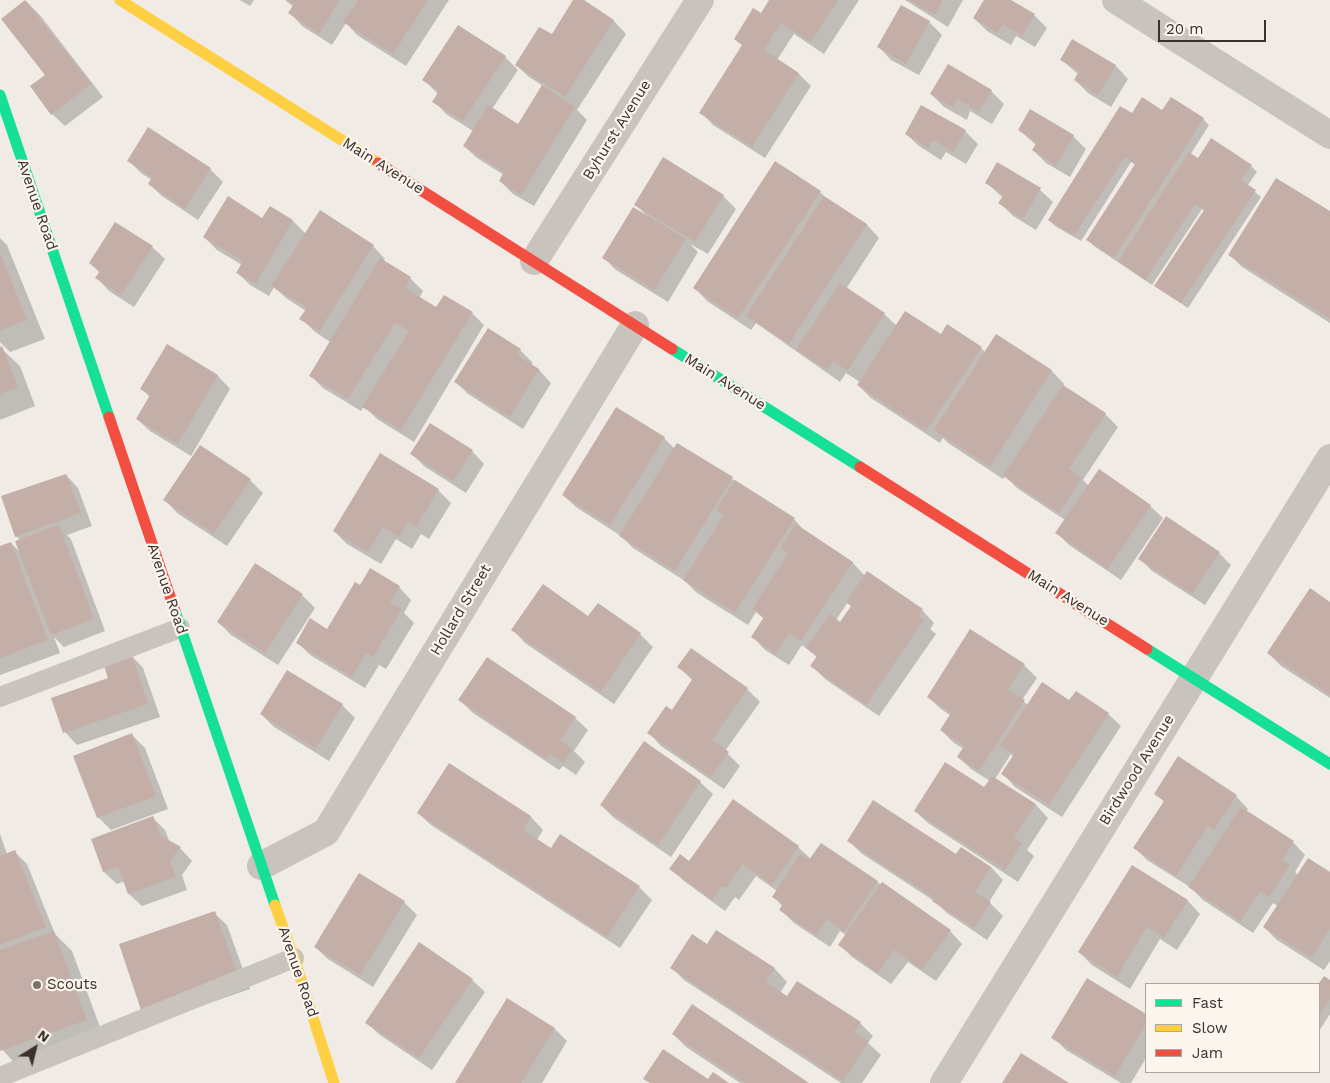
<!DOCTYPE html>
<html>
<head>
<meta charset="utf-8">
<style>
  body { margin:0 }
  #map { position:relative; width:1330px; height:1083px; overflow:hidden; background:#f0ebe5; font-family:"Work Sans",sans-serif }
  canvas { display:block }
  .legend { position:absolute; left:1145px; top:983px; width:175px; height:90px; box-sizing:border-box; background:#fbf5ee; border:1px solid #aea6a0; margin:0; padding:6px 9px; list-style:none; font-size:15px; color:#3b302b }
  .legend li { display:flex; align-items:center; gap:10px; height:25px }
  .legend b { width:25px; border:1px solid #aea6a0 }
  .north { position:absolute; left:10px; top:1023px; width:50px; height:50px; -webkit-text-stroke:4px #fbf5ee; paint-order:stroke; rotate:36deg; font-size:14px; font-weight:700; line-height:20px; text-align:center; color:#3b302b }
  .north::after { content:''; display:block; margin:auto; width:18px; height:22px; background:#3b302b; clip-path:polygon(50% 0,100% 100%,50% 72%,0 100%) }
  .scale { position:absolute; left:1158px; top:20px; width:108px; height:22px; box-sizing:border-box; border:2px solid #3b302b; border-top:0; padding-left:6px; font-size:15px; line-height:18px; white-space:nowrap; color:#3b302b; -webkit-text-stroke:4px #fbf5ee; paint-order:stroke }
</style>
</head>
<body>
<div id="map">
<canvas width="1330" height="1083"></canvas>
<ul class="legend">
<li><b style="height:6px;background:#16e098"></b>Fast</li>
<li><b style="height:6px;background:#ffcf43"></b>Slow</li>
<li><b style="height:6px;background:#f24e42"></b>Jam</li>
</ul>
<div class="north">N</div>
<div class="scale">20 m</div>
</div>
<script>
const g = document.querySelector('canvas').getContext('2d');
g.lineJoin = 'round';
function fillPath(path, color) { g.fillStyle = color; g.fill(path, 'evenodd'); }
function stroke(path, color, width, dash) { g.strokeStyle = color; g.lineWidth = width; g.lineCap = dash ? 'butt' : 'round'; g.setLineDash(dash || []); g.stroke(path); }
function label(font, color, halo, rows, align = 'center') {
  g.font = font + ' "Work Sans",sans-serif'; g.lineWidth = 4.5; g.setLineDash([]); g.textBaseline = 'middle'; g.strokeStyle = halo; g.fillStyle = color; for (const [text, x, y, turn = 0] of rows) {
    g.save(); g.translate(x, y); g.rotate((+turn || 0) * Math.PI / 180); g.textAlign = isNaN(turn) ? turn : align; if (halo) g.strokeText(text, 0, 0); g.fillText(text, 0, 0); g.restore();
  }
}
const shadow = new Path2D(`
  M240,0H254L250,6Z
  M285,0H449L406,66L357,35L346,23L332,45L302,26L290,13L294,7Z
  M575,0H581L614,21L626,34L577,110L587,120L534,206L513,194L500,181L504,175L477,158L464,146L473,131L446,114L434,101L438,94L424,80L505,57L518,70L492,109L519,126L543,86L529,77L516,65L552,36Z
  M770,0H859L824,54L794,34L777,60L799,74L811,86L765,158L713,125L701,112L743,46L736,39L761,15Z
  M905,0H963L948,27Z
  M985,0H1008L1034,15L1047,28L1035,47L1016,36L1011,45L987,31L974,18Z
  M26,1L39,14L103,97L65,126L52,114L46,75L3,19Z
  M902,6L929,22L942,35L919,75L891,60L879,47Z
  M1073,41L1116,66L1128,79L1111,107L1088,93L1075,80L1079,75L1062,60Z
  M991,91L1004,104L992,124L970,111L967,120L944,107L931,94Z
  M1031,111L1073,136L1086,149L1070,177L1046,163L1033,150L1036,145L1019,130Z
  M1162,112L1203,119L1209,125L1190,155L1198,160L1251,166L1257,172L1247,186L1261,197L1188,308L1162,291L1156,285L1205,211L1202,209L1152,285L1094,246L1088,240L1136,165L1131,162L1081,241L1055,226L1049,220L1132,115Z
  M965,131L978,144L966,164L946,152L941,160L919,146L906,134Z
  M128,160L210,169L223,182L198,220L162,196L149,184L152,180L141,173Z
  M998,164L1040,190L1053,202L1036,230L1013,216L1000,203L1003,198L987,183Z
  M820,192L829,201L867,225L879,238L846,289L884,314L897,326L941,336L981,348L985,352L996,335L1052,371L1064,384L1063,386L1105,414L1118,427L1083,480L1089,486L1150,506L1163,518L1121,580L1069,545L1057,533L1065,520L1017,488L1005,476L1003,479L948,443L943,438L940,443L871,398L858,385L860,382L846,373L840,382L756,323L751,330L707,301L695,288Z
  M723,196L736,209L708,254L690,244L698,252L668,302L616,270L604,258L645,214L636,205Z
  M270,208L293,221L306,234L373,246L385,259L383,262L410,278L423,291L419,298L437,309L472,313L484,325L414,442L377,419L364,406L361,411L323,388L310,375L330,342L314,331L301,318L306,311L286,298L274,287L269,296L250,285L238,273L242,265L217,250L204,237L263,219Z
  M1330,213V323L1242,267L1229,254Z
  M0,238L7,245L45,339L10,352L0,342Z
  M152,247L165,259L134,307L109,291L97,278L100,273L90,263Z
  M167,346L218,376L230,389L191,456L150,431L137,419L150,397L141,388Z
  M0,348H1L20,366L35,406L0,420Z
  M520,350L533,363L531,365L539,370L551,383L523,429L468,394L456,382Z
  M664,438L675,449L678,444L794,519L806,533L853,563L865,576L922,610L934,623L930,629L936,634L879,716L825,679L812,666L818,658L802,645L789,665L765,650L753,637L764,619L756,612L748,625L697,593L685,581L633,548L621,536L576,507L563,495ZM848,602L852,606L841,624L836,620Z
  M472,451L484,464L466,493L424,466L411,453Z
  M66,475L78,488L92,526L67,535L71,539L105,631L64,647L54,637L60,653L0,675V548L11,543L22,554L20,540L16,536Z
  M250,480L263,493L227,546L177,513L165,500Z
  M438,490L451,503L429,539L421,534L412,549L396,539L381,564L347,544L334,531Z
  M1219,553L1231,565L1205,605L1152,571L1140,559Z
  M360,586L399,587L411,600L404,613L414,623L386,669L379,665L365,688L310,655L297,642L328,630Z
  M302,595L315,608L278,665L231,635L218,622Z
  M1330,603V698L1281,666L1268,653Z
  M598,605L640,634L653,647L614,704L525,643L513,630L589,618Z
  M131,655L143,668L160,717L77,745L65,732Z
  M1024,665L1037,678L1022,700L1028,705L1070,702L1108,714L1121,726L1062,817L1015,787L1003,774L1013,757L1011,754L995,779L1036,805L1048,818L1027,850L1034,856L1018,882L928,823L915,811L985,789L990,781L971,769L958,757L964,749L954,743L941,730L951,716L941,709L928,697Z
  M679,667L747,689L760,702L725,751L740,766L724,789L661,746L649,733L672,711L693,681Z
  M287,672L342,705L355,718L329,761L274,727L261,714Z
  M460,700L575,718L588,730L574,751L585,762L576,775L563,766L559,770L473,713Z
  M132,735L145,748L168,809L111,830L98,817Z
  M449,764L531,817L543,830L537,840L551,849L639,887L652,900L620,948L431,825L418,813Z
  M700,782L713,794L671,857L614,818L601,805Z
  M1156,793L1236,796L1248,809L1246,812L1293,842L1305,855L1295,872L1298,875L1330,873V961L1324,970L1277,940L1264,927L1278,906L1273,903L1253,933L1203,900L1190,887L1147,860L1134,847L1164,802Z
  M733,801L798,847L811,859L821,844L950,931L962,944L936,981L908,962L891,984L852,957L840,945L846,935L840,931L830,947L794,923L781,910L783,907L773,896L777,891L756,876L739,900L735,897L725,911L684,881L671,869L689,863Z
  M152,817L165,830L170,843L180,848L192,861L182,875L187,890L142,906L129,894L125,881L117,884L104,872L92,840Z
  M0,834L7,854L14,851L27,864L55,934L72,951L104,1038L20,1069L0,1047Z
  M848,840L956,856L991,867L1003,880L989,902L1003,916L987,940L947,913L934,901L861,853Z
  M1132,867L1188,901L1200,914L1177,950L1160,939L1130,989L1092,965L1079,952Z
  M404,902L417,915L373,987L328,959L315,947Z
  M214,913L227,925L250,989L155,1022Z
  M717,931L775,969L787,982L780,993L788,998L860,1023L873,1036L868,1043L881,1055L862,1083H841L684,980L671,967L707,946Z
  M1324,977L1330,981V1014L1319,1031V985Z
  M472,980L485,992L432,1070L380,1035L367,1023Z
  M1087,980L1146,1015V1058L1131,1083H1121L1066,1050L1053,1037Z
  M555,1029L567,1041L542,1083H456Z
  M673,1034L807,1083H740L686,1047Z`);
const building = new Path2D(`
  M25,0L91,84L51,115L30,86L45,75L1,19Z
  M287,0H340L319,34L288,13L294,4Z
  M358,0H428L393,54L343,22Z
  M573,0H584L614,20L565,97L515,65L539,27L552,34Z
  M769,0H838L811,42L781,23L764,50L799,73L752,147L699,113L742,45L734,39L753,8L761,13Z
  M909,0H943L935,15Z
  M984,0H1011L1035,14L1022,36L1003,24L998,33L973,18Z
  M901,5L930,21L906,64L877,47Z
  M458,25L506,56L463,121L432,102L439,91L422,80Z
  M1072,39L1116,65L1098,95L1074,80L1079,71L1060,60Z
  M948,64L992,90L979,112L957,99L954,108L930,94Z
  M542,85L575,107L521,195L499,181L504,172L463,146L488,105L518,124Z
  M1142,97L1162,110L1171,97L1204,118L1114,258L1086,240L1135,164L1125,157L1074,236L1048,220L1120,106L1132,113Z
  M921,105L966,130L953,152L933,140L928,148L905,134Z
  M1030,109L1074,135L1056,166L1032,150L1037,142L1018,130Z
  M148,127L211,168L185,209L148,184L152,177L127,161Z
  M1211,138L1252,165L1241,180L1256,190L1181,303L1154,286L1204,210L1195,204L1145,280L1118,261L1189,152L1198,158Z
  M663,157L724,195L695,242L634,205Z
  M775,161L821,191L738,318L693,288Z
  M997,162L1041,188L1023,219L998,203L1004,195L985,183Z
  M1276,178L1330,211V319L1228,255Z
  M228,196L262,218L270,206L293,220L256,284L236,273L243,261L203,237Z
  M824,196L867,224L789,344L746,316Z
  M633,207L686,239L654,290L602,258Z
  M320,210L374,245L319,331L299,319L307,308L271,286Z
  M115,222L153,246L121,295L95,278L100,271L89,263Z
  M0,252L27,320L0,331Z
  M380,258L411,277L405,288L436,307L444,295L473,312L401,430L362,407L409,331L395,323L348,399L309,376Z
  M840,283L885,313L847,371L833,361L827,370L796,350Z
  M905,311L941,334L947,324L982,347L926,431L857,385Z
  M488,328L521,349L517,355L539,369L510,417L454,382Z
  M996,334L1052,370L990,467L934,430Z
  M167,344L218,375L178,444L136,419L150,395L140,389Z
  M2,346L18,387L0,394V347Z
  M1063,385L1106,413L1069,469L1082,478L1059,513L1003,476Z
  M616,407L665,437L610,525L562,495Z
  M430,423L473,450L453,481L410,454Z
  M677,443L733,477L675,571L619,536Z
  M200,445L251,479L214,534L163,500Z
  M380,453L439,489L416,527L408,522L399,537L383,527L368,552L333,531Z
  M1099,469L1151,505L1108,569L1055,533Z
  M66,474L81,513L15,537L1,496Z
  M735,480L795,518L735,613L683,580L724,515L716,510Z
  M1166,516L1220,552L1192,594L1138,559Z
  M796,524L853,562L801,641L789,633L776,654L751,637L764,617L752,609L788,554L780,548Z
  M59,525L94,619L51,635L15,541Z
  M11,542L48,640L0,658V546Z
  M255,563L303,594L265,653L217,622Z
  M370,568L400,586L390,602L402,609L373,657L366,653L352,677L296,643L310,618L327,629L355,582L360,585Z
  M867,571L923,609L918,616L924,620L866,705L810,666L817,656L806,648L830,614L840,622L851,606L846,602Z
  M543,584L588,616L598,603L641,633L601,692L511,630Z
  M1310,588L1330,602V695L1267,653Z
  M970,629L1025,664L1008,689L1025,700L979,771L957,757L964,746L940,730L951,713L927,697Z
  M691,648L748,688L712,740L729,752L711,777L647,733L666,706L672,710L693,678L677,667Z
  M131,653L148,704L63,733L51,698L108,678L103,663Z
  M487,657L576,717L560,740L573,749L563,763L549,754L546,759L458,700Z
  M287,670L343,704L316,749L260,714Z
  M1042,682L1069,700L1076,691L1109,713L1049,805L1001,774L1014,754L1000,746Z
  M132,733L156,796L97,818L73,756Z
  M644,741L701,781L658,845L600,805Z
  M1178,756L1237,795L1214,830L1208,826L1176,876L1133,848L1164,801L1154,794Z
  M945,762L984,787L992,776L1036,804L1014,838L1022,843L1005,870L914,811Z
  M449,763L531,816L523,830L551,848L560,834L640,886L607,937L417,813Z
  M733,799L799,846L772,885L743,864L726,888L722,886L712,900L669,869L680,854L689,861Z
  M873,800L956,854L961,847L991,867L975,892L991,902L974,928L932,901L934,898L847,841Z
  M1241,807L1294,841L1282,860L1290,865L1269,897L1260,891L1240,921L1188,887Z
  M153,816L161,836L181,847L170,861L176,877L128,894L118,867L103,872L91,839Z
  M821,843L878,881L844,931L827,919L816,935L779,910L783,904L772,897L800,854L809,860Z
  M15,850L46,927L0,945V856Z
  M1308,858L1330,872V929L1311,958L1263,927Z
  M1132,865L1188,900L1164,938L1147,927L1117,977L1078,952Z
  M359,873L405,901L360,975L314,947Z
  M882,882L951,930L922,970L894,950L878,973L838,945Z
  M215,911L238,976L141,1010L119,944Z
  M716,930L775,968L766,982L787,996L797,981L861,1022L854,1032L869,1041L843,1081L670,968L692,934L707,944Z
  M54,931L87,1020L0,1051V950Z
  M419,942L473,979L419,1058L365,1023Z
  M1324,976L1330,980V999L1319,1016V983Z
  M1087,978L1146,1014V1024L1115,1076L1051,1038Z
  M507,998L555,1028L521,1083H455Z
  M692,1004L809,1083H745L672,1034Z
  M663,1049L708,1079L713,1072L729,1083H650L643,1079Z
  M1021,1053L1069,1083H1002Z`);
const lane = new Path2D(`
  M0,697L180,628
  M0,1077L294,958`);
const street = new Path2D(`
  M1116,0L1330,135
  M534,261L700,0
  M261,866L326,832L635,325
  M944,1083L1330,458`);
const fast = new Path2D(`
  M0,95L109,417
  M672,349L860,467
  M175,611L275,905
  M1147,649L1330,764`);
const slow = new Path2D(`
  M120,0L378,163
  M275,905L294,958L334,1083`);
const jam = new Path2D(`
  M378,163L672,349
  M109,417L175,611
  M860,467L1147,649`);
const markers = [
  [37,985,5,"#7a716c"]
];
const streetNames = [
  ["Byhurst Avenue",617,130,-58],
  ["Main Avenue",383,166,32],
  ["Avenue Road",37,205,71],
  ["Main Avenue",725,382,32],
  ["Avenue Road",167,589,71],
  ["Main Avenue",1068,598,32],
  ["Hollard Street",461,610,-59],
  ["Birdwood Avenue",1137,770,-58],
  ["Avenue Road",298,972,71]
];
const poiNames = [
  ["Scouts",47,985]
];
fillPath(shadow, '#0003');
fillPath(building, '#c3afa7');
stroke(lane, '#c9c3be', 20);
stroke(street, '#c9c3be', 28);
stroke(fast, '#16e098', 11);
stroke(slow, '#ffcf43', 11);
stroke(jam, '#f24e42', 11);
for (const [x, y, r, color] of markers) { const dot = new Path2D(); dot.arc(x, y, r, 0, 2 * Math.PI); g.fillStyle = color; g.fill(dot); stroke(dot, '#fbf5ee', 2); }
label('15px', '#3b302b', '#fbf5ee', streetNames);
label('15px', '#3b302b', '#fbf5ee', poiNames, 'left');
</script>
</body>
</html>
